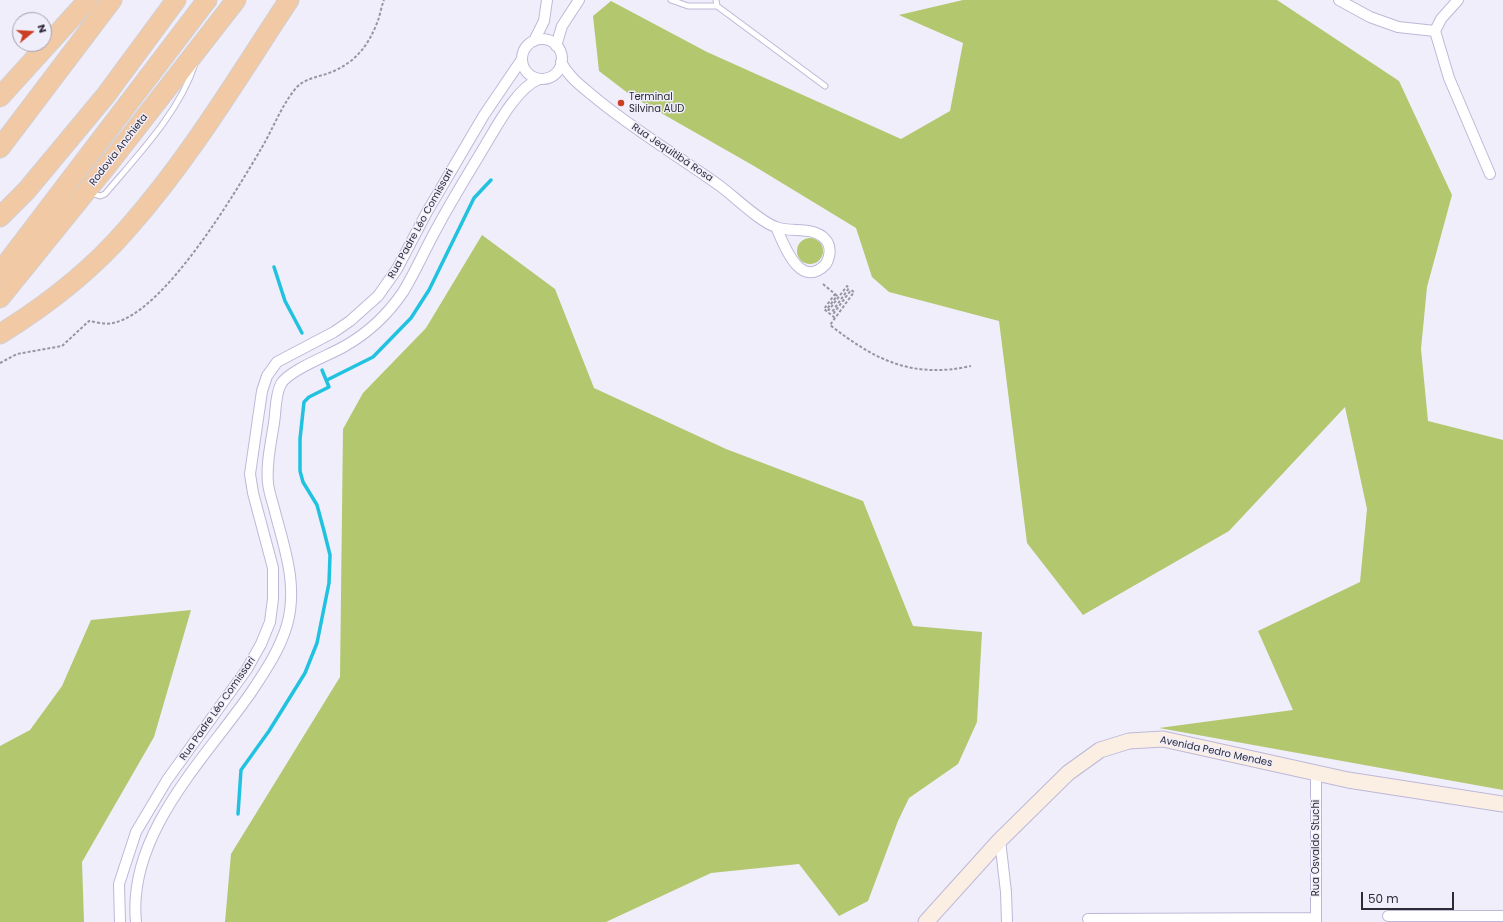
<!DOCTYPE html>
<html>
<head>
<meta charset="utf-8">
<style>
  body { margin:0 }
  #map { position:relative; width:1503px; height:922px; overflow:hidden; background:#f0eefb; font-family:Poppins,sans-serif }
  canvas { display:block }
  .north { position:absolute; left:12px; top:12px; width:40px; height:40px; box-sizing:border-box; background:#f0eefb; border:1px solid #a2a0ad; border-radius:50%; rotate:72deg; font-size:11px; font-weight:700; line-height:16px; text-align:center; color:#2d2b38 }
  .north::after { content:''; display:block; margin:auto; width:14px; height:18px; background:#ca3f24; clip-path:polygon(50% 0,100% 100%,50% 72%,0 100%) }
  .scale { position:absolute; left:1361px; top:892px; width:93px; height:18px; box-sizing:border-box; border:2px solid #2d2b38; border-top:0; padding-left:5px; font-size:12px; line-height:14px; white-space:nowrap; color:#2d2b38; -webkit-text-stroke:3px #f0eefb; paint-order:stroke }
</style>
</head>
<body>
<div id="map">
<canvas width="1503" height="922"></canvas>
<div class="north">N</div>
<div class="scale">50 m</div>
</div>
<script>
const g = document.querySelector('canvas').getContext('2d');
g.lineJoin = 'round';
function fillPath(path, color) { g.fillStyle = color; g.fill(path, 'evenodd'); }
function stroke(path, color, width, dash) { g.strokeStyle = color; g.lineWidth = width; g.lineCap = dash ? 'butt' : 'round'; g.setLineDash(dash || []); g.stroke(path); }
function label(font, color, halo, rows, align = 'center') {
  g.font = font + ' Poppins,sans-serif'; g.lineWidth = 3; g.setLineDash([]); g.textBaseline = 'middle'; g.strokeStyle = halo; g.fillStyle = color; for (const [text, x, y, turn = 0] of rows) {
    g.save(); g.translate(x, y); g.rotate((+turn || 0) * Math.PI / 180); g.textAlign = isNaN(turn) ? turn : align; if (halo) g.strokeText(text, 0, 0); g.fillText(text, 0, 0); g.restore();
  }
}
const green = new Path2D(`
  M963,0H1277L1399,81L1452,195L1427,287L1421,349L1428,421L1503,440V790L1159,728L1293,710L1258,631L1360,582L1367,509L1345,407L1229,531L1083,615L1027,543L999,321L889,292L872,277L856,228L754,166L633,97L599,71L593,16L611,1L707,52L901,139L950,111L963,43L899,15Z
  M482,235L555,289L594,388L726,449L863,501L913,626L982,632L977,722L958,764L909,798L898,821L868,901L839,916L799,864L711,873L606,922H225L231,854L340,677L343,429L363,393L426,328Z
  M797 251a13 13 0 1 1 26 0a13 13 0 1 1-26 0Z
  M191,610L154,737L82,862L84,922H0V746L30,730L62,686L91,620Z`);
const stream = new Path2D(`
  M274,267L285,301L302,333
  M327,380L373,357L411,318L429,290L474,198L491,180
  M238,814L241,770L269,731L305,673L317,643L329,583L330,555L324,531L317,505L303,482L300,471V439L304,402L309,397L329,387L322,370`);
const path = new Path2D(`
  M823,284L835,294L824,309L835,318
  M835,294L837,296L827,309L829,310L847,286L849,288L832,312L834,313L851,290L854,292L830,325C875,360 912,379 971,366
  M0,363L17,354L62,346L89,321C96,322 106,325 113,323C164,313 235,193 261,149C273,129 281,106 296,88C306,77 321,77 334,71C356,61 368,46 377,23C380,16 381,7 384,0`);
const lane = new Path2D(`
  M671,0L688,6H717L825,86
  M716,0L717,6
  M91,193L100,196L105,194C137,156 179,113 195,64`);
const street = new Path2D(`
  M1339,0L1370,17L1398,27L1435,31
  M1435,31L1449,78L1490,174
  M1435,31L1441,19L1458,0
  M522 59a20 20 0 1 1 40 0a20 20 0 1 1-40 0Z
  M534,41L544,21L547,0
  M556,46L562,26L579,0
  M561,62C568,76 580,85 592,95C632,129 677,155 720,186C735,197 760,222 776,227C791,233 814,226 825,239C832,246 830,257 826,264C800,291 784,245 776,227
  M1316,773V922
  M1000,840L1006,892L1007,922
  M1388,916H1503
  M1088,919L1316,918
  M120,922L119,884L136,832L167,780L247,669L261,644L270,622L273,599V568L253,493L250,474L262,391L267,376L277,362L334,332L350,321L378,296L397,269L427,212L484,115L522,59
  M136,922C127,833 206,758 252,691C266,670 280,649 287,625C298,586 285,550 275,512C273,503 269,493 268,483C266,463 271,443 274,423C276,411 275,395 281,384C289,370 330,355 345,346C368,333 388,314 403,292C416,271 426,247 438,226C453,198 470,171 486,144C498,124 517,88 539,79`);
const secondary = new Path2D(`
  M926,922L1000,840L1068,773L1100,750L1129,741L1163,739L1348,780L1503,804`);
const highway = new Path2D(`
  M0,97L88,0
  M0,148L112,0
  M0,217L27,190L106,95L176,0
  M0,272L207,0
  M0,298L110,162L236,0
  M0,334C47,305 92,270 128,228C190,158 238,77 289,0`);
const markers = [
  [621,103,4,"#ca3f24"]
];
const poiNames = [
  ["Terminal",629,97],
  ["Silvina AUD",629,109]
];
const streetNames = [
  ["Rodovia Anchieta",119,150,-52],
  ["Rua Jequitibá Rosa",672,153,34],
  ["Rua Padre Léo Comissari",421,224,-61],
  ["Rua Padre Léo Comissari",218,709,-55],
  ["Avenida Pedro Mendes",1216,752,12],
  ["Rua Osvaldo Stuchi",1316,848,-90]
];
fillPath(green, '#b2c76e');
stroke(stream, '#21c2df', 3.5);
stroke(lane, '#bdb8d8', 7);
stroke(street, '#bdb8d8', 12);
stroke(secondary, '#bdb8d8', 17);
stroke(highway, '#d1d0d3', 21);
stroke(path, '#9795a2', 2, [3, 2]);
stroke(lane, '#fff', 5);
stroke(street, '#fff', 10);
stroke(secondary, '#fbefe4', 15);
stroke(highway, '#f1c9a4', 19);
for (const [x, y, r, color] of markers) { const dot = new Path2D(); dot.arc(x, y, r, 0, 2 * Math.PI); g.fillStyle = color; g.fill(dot); stroke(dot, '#f0eefb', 1.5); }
label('10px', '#2d2b38', '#f0eefb', poiNames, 'left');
label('10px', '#2d2b38', '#f0eefb', streetNames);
</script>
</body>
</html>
